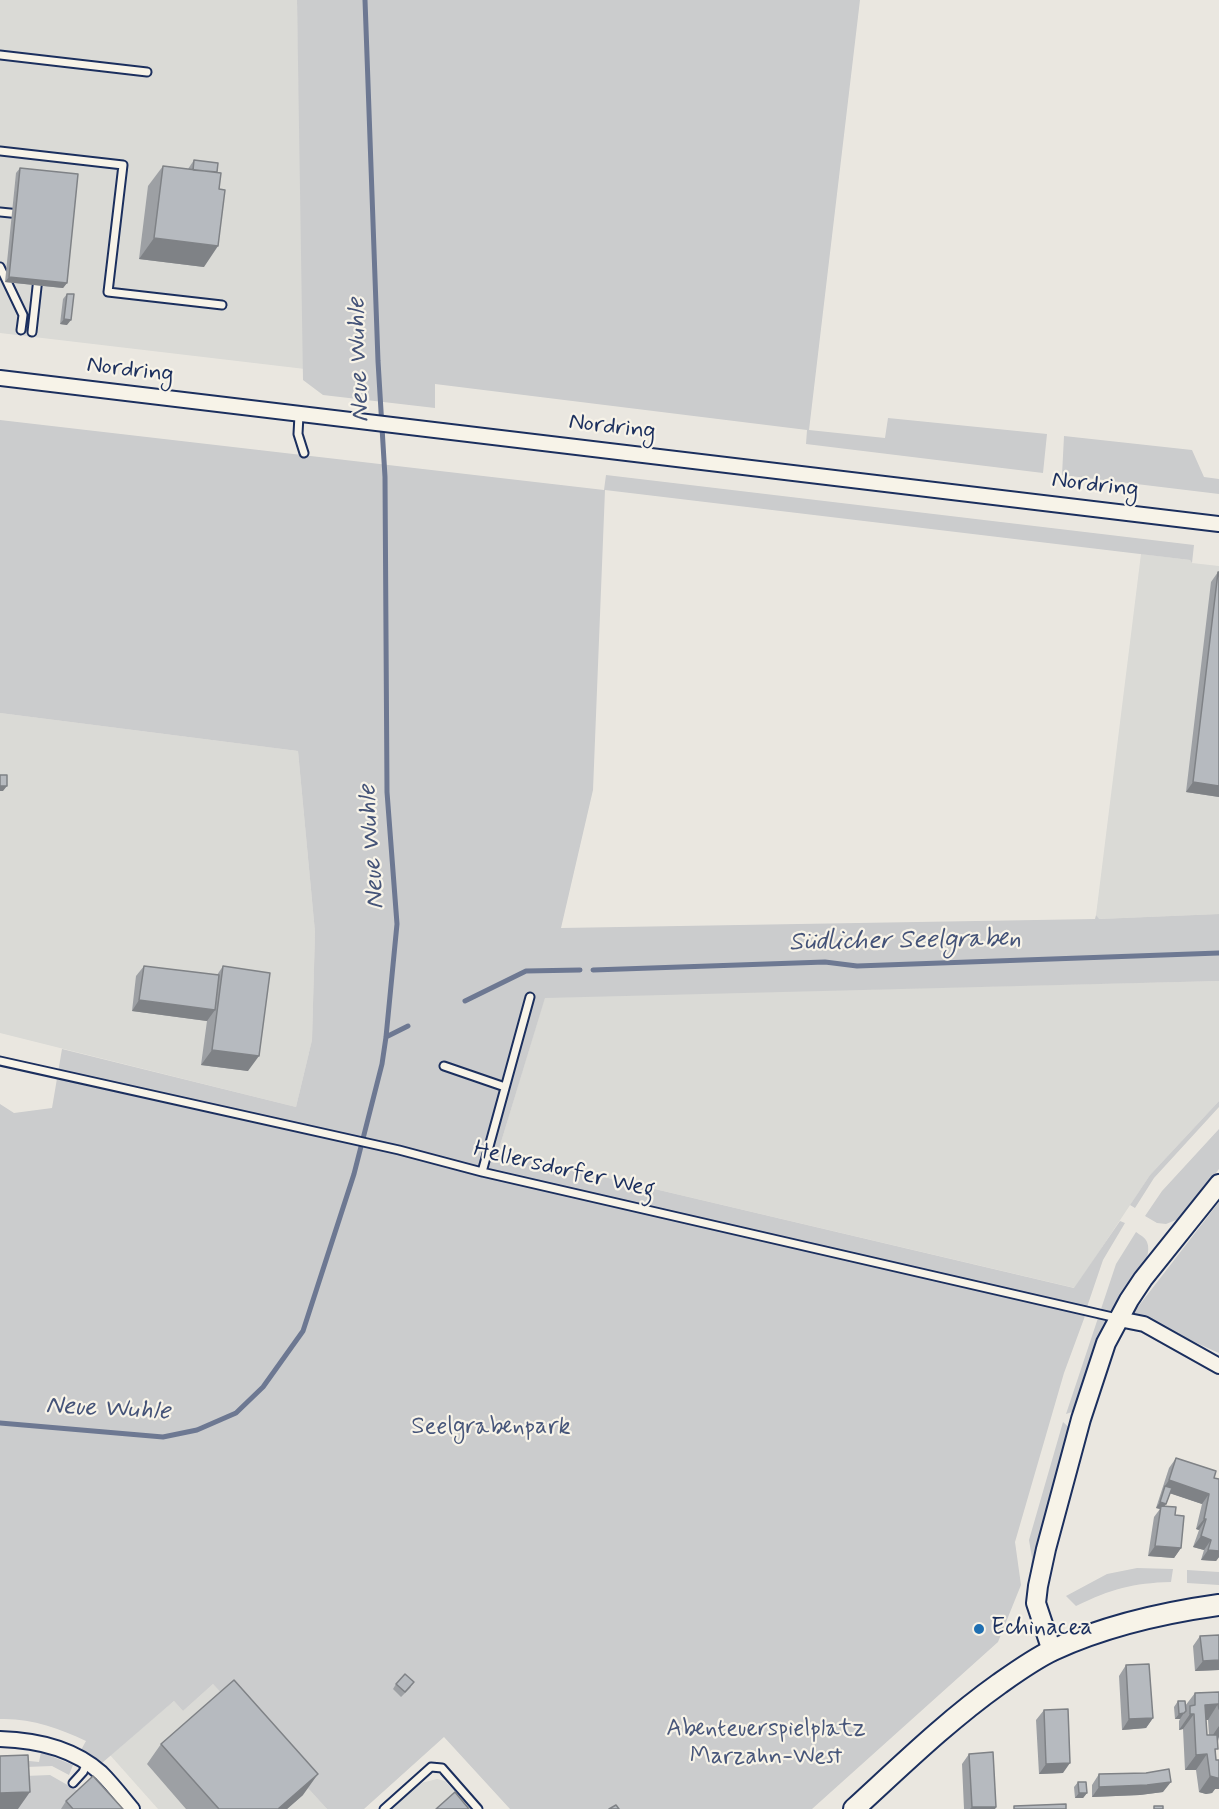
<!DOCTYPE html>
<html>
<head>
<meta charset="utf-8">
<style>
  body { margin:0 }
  canvas { display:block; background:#eae7e0 }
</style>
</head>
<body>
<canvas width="1219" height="1809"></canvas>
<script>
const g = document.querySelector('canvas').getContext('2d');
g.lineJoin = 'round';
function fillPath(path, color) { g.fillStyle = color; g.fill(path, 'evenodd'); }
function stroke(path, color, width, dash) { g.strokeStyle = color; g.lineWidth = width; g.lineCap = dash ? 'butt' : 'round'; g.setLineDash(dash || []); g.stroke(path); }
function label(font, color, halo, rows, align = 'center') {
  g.font = font + ' Mynerve,sans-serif'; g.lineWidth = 4.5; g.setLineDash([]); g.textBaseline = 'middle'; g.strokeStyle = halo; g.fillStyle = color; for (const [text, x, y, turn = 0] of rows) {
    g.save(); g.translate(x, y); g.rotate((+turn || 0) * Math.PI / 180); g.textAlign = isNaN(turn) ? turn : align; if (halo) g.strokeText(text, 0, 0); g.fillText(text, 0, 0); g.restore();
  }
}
const built = new Path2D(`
  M0,0H297L305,369L0,333Z
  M1141,554L1190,560L1192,563L1219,566V914L1098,919L1096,915Z
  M0,713L298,751L315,932L312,1040L296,1107L0,1033Z
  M1219,981V1101L1150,1175L1075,1288L498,1152L545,997Z
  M213,1684L327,1809H158L110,1755L174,1701L183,1711Z
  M437,1779L445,1781L472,1809H392L421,1783Z`);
const green = new Path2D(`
  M297,0H860L809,430L885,438L888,418L1047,434L1043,473L806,444L807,430L435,384V408L323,395L303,380Z
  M0,420L604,490L606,475L1194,545L1192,563L1190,560L605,490L593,790L561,928L1095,919L1096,915L1099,919L1219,914V981L545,998L498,1152L1074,1288L1120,1221L1125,1223L1103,1260L1087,1307L1081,1306L1085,1316L1064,1373L1015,1542L1021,1585L998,1642L812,1809H510L444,1737L364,1809H327L213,1684L183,1711L174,1701L102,1763L81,1750L86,1741C59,1728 31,1718 0,1719V1104L14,1113L52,1108L62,1049L296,1107L312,1040L315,932L298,751L0,713Z
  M1064,436L1192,450L1204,477L1219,479V494L1062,475Z
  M1219,1101V1107L1154,1178L1135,1208L1130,1205L1150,1175Z
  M1219,1129V1169L1181,1218L1166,1224L1157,1223L1145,1216L1162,1191Z
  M1219,1202V1353L1145,1320L1134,1312Z
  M1136,1232C1140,1235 1145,1237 1147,1242C1155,1260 1124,1296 1114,1311L1100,1312L1116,1264Z
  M1098,1318L1110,1321L1075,1411L1066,1414Z
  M1063,1422L1072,1430L1033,1574H1030L1032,1558L1029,1540Z
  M1137,1568L1173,1569L1171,1582C1133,1583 1111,1589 1076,1606L1066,1596L1107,1574Z
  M1187,1570L1219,1572V1585L1187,1583Z
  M41,1752L73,1765L69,1775L52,1766L0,1768V1758L39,1762Z
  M50,1775L78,1791L69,1809H9L0,1777Z`);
const stream = new Path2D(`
  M593,970L825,962L857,966L1219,953
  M465,1001L526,971L580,970
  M386,1037L408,1026
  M0,1423L163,1437L197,1430L236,1413L263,1387L303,1331L354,1174L382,1064L386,1037L397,924L387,792L385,477L378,361L365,0`);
const service = new Path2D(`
  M0,55L147,72
  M0,151L123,165L108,292L222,305
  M0,212L20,214
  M0,267L23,315L21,330
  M32,332L38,278
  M299,415L298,434L304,453
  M0,1061L399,1150L482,1172L1117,1318
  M444,1066L505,1087
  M482,1172L530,997
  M73,1783L83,1772L87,1763
  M384,1809L431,1767L442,1768L478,1809`);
const minor = new Path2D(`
  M0,378L1219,524
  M1119,1319L1144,1324L1219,1366
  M0,1739C36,1740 73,1748 101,1773C112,1784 122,1797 132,1809`);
const tertiary = new Path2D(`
  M1052,1651L1036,1603L1038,1586L1046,1549L1081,1419L1106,1343L1129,1300L1143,1279L1219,1184`);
const secondary = new Path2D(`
  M854,1809C901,1766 947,1721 999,1684C1016,1672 1034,1659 1053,1650C1105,1626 1162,1613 1219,1605`);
const wall = new Path2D(`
  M194,160L204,267L139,259L148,186L163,166L188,169Z
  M20,168L67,283L63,288L5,282L16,173Z
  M67,294V325L60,324L63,299Z
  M1218,572H1219V797L1186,792L1211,582Z
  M144,966L217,975L223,966L248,1071L201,1065L207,1021L132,1011L136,976Z
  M1176,1458L1214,1478L1219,1479V1557L1216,1561L1201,1560L1204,1550L1193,1547L1199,1530L1196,1529L1202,1504L1170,1493L1165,1506L1175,1515L1181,1548L1174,1558L1148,1556L1154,1517L1160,1509L1156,1508L1169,1468Z
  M1200,1636L1219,1670L1195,1671L1193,1646Z
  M1126,1665L1153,1718L1146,1728L1122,1730L1119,1676Z
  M396,1684L411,1687L401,1697L393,1689Z
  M1219,1692V1741L1218,1738H1217L1215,1753V1789L1212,1793L1206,1794L1199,1792L1196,1770H1185L1183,1729L1179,1730V1721L1180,1719H1175L1174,1707L1178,1701L1185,1706L1195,1693ZM1206,1720H1208L1209,1735H1207Z
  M1044,1710L1063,1773L1039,1774L1036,1720Z
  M161,1744L303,1795L287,1809H186L147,1764Z
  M969,1754L996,1807L995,1809H964L962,1764Z
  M1146,1773L1163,1792L1140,1795L1092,1797V1785L1099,1774Z
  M1078,1782L1087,1793L1083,1798H1075L1074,1787Z
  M66,1801L123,1809H61Z`);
const shadedWall = new Path2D(`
  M154,238L218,246L204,267L139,259Z
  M9,277L67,283L63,288L5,282Z
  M64,319L71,320L67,325L60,324Z
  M1193,782L1219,786V797L1186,792Z
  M0,786H7L3,791H0Z
  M139,1000L215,1010L207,1021L132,1011Z
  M212,1050L259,1056L248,1071L201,1065Z
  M1169,1480L1209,1494L1202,1504L1163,1491L1165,1486Z
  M1160,1502L1166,1504L1162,1509L1161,1506L1160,1509L1156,1508Z
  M1204,1519H1206L1199,1530L1196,1529Z
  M1201,1536L1211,1540L1204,1550L1193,1547Z
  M1155,1546L1181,1548L1174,1558L1148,1556Z
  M1208,1550L1219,1551V1557L1216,1561L1201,1560Z
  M1219,1660V1670L1195,1671L1203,1661Z
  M1218,1704L1208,1720H1194L1205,1705Z
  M1184,1713L1180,1719H1175L1179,1714Z
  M1190,1714H1194L1183,1729L1179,1730Z
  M1153,1718L1146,1728L1122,1730L1129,1719Z
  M1219,1726V1737L1218,1738L1210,1739Z
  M1207,1754L1196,1770H1185L1196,1755Z
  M1070,1763L1063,1773L1039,1774L1046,1764Z
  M318,1774L303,1795L287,1809H278Z
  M1210,1776L1219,1778V1789H1215L1212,1793L1206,1794L1199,1792Z
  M1171,1782L1163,1792L1140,1795L1092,1797L1099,1787Z
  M30,1792L18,1809H0V1793Z
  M1079,1793H1087L1083,1798H1075Z
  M972,1807H996L995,1809H970Z`);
const building = new Path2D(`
  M194,160L218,163L217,172L193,170Z
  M163,166L221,173L219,189L225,190L218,246L154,238Z
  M20,168L78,174L67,283L9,277Z
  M67,294H74L71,320L64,319Z
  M1218,572H1219V786L1193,782Z
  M0,775H7V786H0Z
  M144,966L219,975L215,1010L139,1000Z
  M223,966L270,973L259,1056L212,1050Z
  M1176,1458L1216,1471L1214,1478L1219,1479V1551L1208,1550L1211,1540L1201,1536L1206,1519H1204L1209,1494L1169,1480Z
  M1165,1486L1172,1488L1166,1504L1160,1502Z
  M1161,1506L1176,1507L1175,1515L1184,1516L1181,1548L1155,1546Z
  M1219,1635V1660L1203,1661L1200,1636Z
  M1149,1664L1153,1718L1129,1719L1126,1665Z
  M405,1674L414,1682L405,1692L396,1684Z
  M234,1680L318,1774L278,1809H219L161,1744Z
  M1219,1692V1709L1218,1704L1205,1705L1207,1735H1217L1218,1749H1215L1216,1760H1219V1778H1217L1210,1776L1207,1754L1196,1755L1194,1714H1190V1706L1195,1705V1693Z
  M1178,1701H1185L1186,1711L1184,1713L1179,1714Z
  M1068,1709L1070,1763L1046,1764L1044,1710Z
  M993,1752L996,1807H972L969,1754Z
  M28,1755L30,1792L0,1793V1756Z
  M1169,1769L1171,1782L1147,1785L1099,1787V1774L1146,1773Z
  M93,1776L123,1809H73L66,1801Z
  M1078,1782H1086L1087,1793H1079Z
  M455,1792L469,1809H436Z
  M1066,1804V1809H1014V1806Z
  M616,1805L619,1809H609Z
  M1154,1806H1163V1809H1154Z`);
const markers = [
  [979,1629,6,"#1f6fb2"]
];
const streetNames = [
  ["Nordring",130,371,7],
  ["Nordring",612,428,7],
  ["Nordring",1095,486,7],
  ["Hellersdorfer Weg",564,1171,13]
];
const parkNames = [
  ["Seelgrabenpark",491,1428],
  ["Abenteuerspielplatz",766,1730],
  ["Marzahn-West",766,1758]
];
const poiNames = [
  ["Echinacea",991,1629]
];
const waterNames = [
  ["Neue Wuhle",360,360,-92],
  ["Neue Wuhle",373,847,-94],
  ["Südlicher Seelgraben",905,942,-1],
  ["Neue Wuhle",108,1410,3]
];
fillPath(built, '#dadad6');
fillPath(green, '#cbcccd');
stroke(stream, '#6d7892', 5);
stroke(service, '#1b2f5e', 11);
stroke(minor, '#1b2f5e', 18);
stroke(tertiary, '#1b2f5e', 22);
stroke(secondary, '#1b2f5e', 24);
stroke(service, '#f7f3e8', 7);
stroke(minor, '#f7f3e8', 14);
stroke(tertiary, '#f7f3e8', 18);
stroke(secondary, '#f7f3e8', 20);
fillPath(wall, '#9da0a4');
fillPath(shadedWall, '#7f8286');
fillPath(building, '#b6babf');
stroke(building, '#7f8286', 1.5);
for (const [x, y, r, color] of markers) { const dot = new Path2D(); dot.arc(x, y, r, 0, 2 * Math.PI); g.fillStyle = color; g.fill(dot); stroke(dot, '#f7f3e8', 2); }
label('24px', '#1b2f5e', '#f7f3e8', streetNames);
label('24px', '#47567a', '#f7f3e8', parkNames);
label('24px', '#1b2f5e', '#f7f3e8', poiNames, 'left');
label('italic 26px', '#445378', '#f7f3e8', waterNames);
</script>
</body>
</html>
